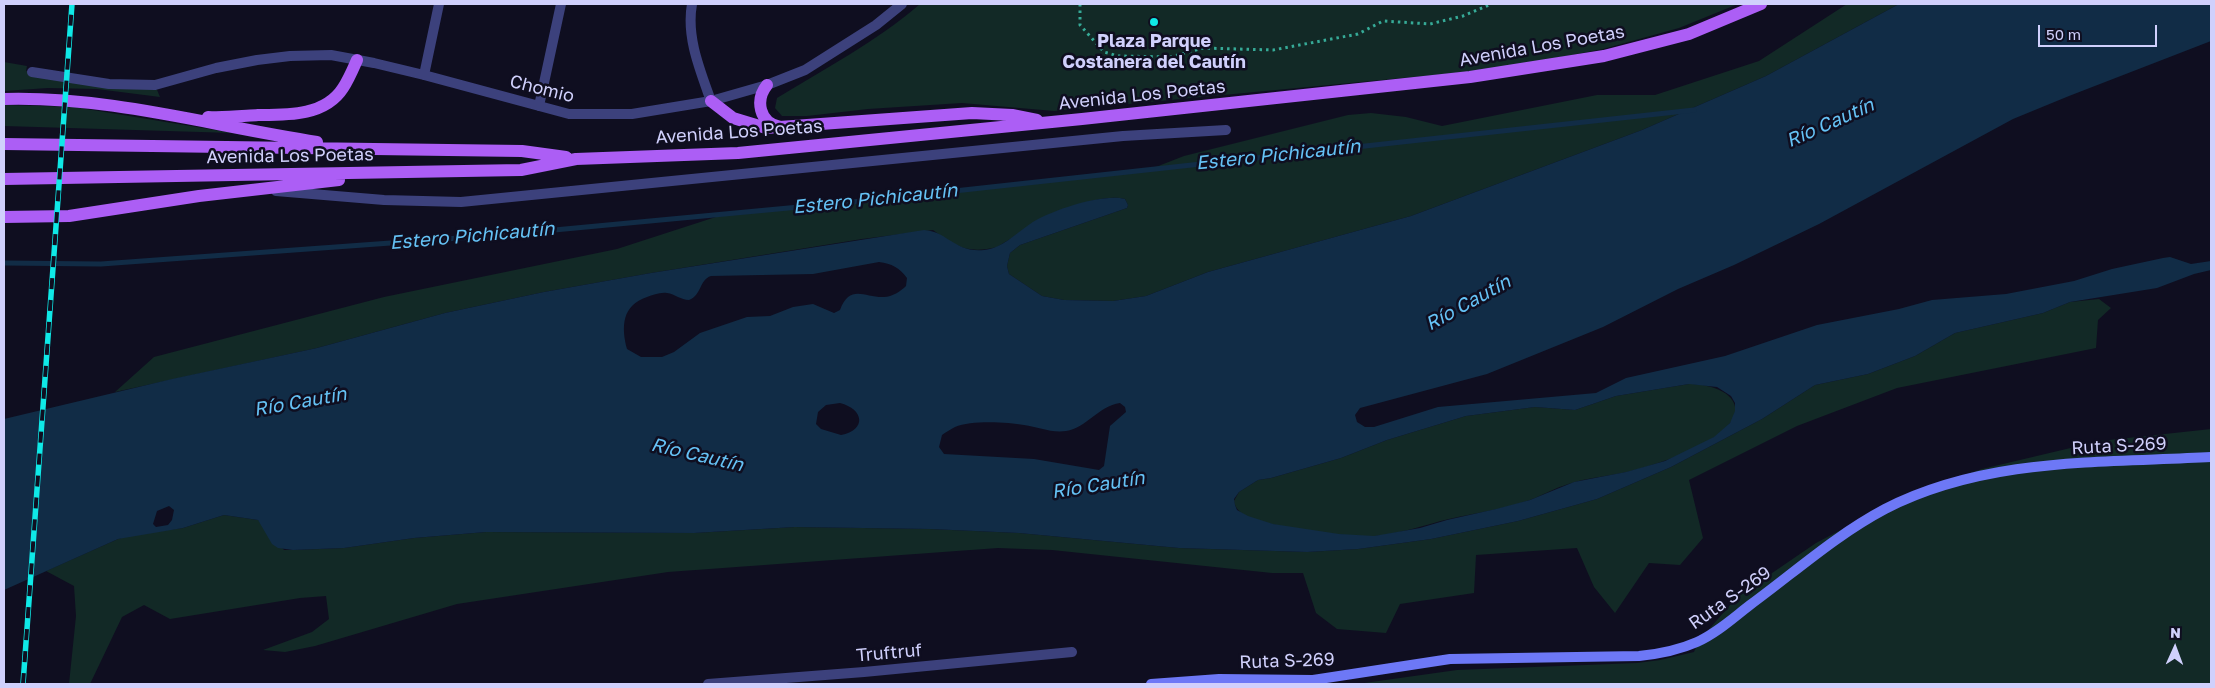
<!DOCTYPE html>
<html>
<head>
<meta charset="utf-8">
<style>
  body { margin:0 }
  #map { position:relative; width:2215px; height:688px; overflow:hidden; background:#0f0e20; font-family:"Golos Text",sans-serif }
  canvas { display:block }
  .frame { position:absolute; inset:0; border:5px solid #d0d0fc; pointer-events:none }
  .north { position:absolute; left:2150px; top:623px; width:50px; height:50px; -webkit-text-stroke:4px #0f0e20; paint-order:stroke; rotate:2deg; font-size:14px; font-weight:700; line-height:20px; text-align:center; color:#d0d0fc }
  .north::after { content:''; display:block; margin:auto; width:18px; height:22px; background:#d0d0fc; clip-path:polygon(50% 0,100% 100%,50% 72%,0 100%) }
  .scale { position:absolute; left:2038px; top:25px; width:119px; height:22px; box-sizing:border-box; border:2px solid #d0d0fc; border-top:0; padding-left:6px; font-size:15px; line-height:18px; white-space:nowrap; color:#d0d0fc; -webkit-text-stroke:4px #0f0e20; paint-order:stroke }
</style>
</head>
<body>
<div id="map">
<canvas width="2215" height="688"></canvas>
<div class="frame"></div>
<div class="north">N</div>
<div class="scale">50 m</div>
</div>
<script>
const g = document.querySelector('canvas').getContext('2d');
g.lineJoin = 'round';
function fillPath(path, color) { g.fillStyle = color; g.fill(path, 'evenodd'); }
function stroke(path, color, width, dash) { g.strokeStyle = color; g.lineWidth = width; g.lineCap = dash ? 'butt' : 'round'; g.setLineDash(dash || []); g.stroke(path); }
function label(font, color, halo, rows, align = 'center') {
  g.font = font + ' "Golos Text",sans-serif'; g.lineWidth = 5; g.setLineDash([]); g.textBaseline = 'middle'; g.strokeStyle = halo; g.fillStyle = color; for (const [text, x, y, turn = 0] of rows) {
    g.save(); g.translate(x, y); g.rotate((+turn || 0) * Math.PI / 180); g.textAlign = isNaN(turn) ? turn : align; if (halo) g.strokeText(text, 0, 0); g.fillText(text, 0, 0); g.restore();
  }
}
const green = new Path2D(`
  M920,4H1738L1679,28L1603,49L1498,69L1054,111L962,103L868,109L807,116H782L775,108L777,98C826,68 876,42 920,4Z
  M1847,4H1899L1766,76L1642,130L1411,216L1208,272L1146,296L1113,301L1064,300L1042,296L1009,274L1007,266L1010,253L1020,245L1127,208L1128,205L1125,199C1089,190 1027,229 997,247C968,254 956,247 933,230L862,239L651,273L544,292L445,313L317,348L115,392L154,357L384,297L617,249L725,214L863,201L1148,170L1184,156L1348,115L1371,113L1406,117L1442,126L1597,95H1655L1759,61Z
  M4,62L27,66L26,71L109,84L155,85L160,97L97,89L48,88L4,91Z
  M4,105L74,107L233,133L4,126Z
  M2099,299L2111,308L2098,320L2096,348L1897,388L1797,426L1689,480L1703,538L1680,565L1649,563L1615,613L1594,587L1577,548L1476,555L1474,593L1400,604L1386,633L1337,629L1316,613L1303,573H1272L1052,550L998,548L668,572L457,604L315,646L285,652L263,650L312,632L329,619L326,596L300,598L170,619L144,605L122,617L90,684H69L76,616L74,586L46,571L118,539L136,534L183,528L224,515L258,520L284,550H293L344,548L414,538L486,532L694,533L795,527L930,529L1019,533L1179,548L1307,552L1358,549L1431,539L1518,521L1597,499L1671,467L1762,419L1815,385L1868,374L1915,356L1955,333L2043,313L2070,302Z
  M1689,384C1727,384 1757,408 1715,437C1690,453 1656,465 1627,472C1610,476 1592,477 1575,482C1559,486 1545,494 1530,500C1503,509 1476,513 1449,519C1424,525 1400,534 1375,536C1350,538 1271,527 1248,517C1241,513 1235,509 1234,501L1239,492L1258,480L1271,478L1341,458L1387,440L1466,416L1535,407L1575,410L1616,396Z
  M2211,429V684H1357L1457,670L1637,663L1660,660L1694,652L1698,642L1737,597L1816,543L1911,493L1982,469L2100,441Z`);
const water = new Path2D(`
  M1899,4H2211V41L2069,96L2013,119L1819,224L1734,265L1678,289L1603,327L1487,374L1360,408L1355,415L1357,422L1365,427H1374L1438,407L1596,393L1626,378L1725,356L1817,325L1899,309L1932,300L2006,294L2074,281L2112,269L2163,258L2170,257L2191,264L2211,261V270L2194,274L2157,288L2070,302L2043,313L1955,333L1915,356L1868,374L1815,385L1762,419L1671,467L1597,499L1518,521L1431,539L1358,549L1307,552L1179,548L1019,533L930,529L795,527L694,533L486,532L414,538L344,548L293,550L278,548L272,544L258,520L224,515L183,528L118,539L4,590V419L172,379L317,348L445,313L544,292L651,273L924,230C947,231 955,253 984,250C1003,248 1015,234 1030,224C1049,211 1102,193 1125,199L1128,205L1127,208L1020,245L1010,253L1007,266L1009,274L1042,296L1064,300L1113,301L1146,296L1208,272L1411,216L1642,130L1766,76ZM879,262C892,264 899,267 907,278L906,286C901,291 892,297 884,297C865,298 850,283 840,310L834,313L813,304L793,307L770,316L747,317L700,333L674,352L662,357H641L627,349C621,327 622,305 647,297C653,295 660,292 667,293C675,294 681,300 689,300C702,295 699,280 711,276L813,274ZM1689,384L1717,387L1731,396L1735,403V411L1730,423L1714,437L1665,461L1626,472L1574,482L1530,500L1496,509L1447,520L1420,528L1374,536L1339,534L1273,524L1248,516L1237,510L1235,505L1234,499L1239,492L1258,480L1271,478L1341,458L1387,440L1466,416L1535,407L1575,410L1616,396ZM840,403C864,409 867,430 841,435L821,429L816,424L818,412L826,405ZM1120,403L1125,407L1126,412L1110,426L1104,466L1099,470L1034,459L944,454L939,447L942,435C946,432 951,429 955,427C971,420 1007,422 1024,425C1038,427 1051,433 1066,431C1087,428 1098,406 1120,403ZM169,506L174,510L172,520L168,525L156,527L153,524L157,511Z`);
const stream = new Path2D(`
  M4,263L101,264L501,235L863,201L1694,110`);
const path = new Path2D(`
  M1080,4V25L1104,52L1118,56L1171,57L1203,48L1273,50L1358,34L1383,21L1430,24L1463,16L1489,5`);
const minor = new Path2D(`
  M692,4C686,37 700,70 711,101
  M32,72L109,84L155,85L216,68L257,60L290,56L331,55L374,63L424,75L569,114H632L711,101L767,85L805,70L876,25L902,4
  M424,75L439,4
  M539,106L561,4
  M276,191L384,200L461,202L1123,136L1226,130
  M708,684L864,672L1072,652`);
const secondary = new Path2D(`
  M1151,684L1219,679L1313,680L1450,659L1639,656C1659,654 1679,650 1697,642C1717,633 1733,618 1750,605C1795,572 1836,535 1885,509C1986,457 2102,463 2211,457`);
const primary = new Path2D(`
  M767,85C755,100 759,123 780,127
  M4,99C110,96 212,126 317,142
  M711,101L733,118L766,128L972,113L1012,115L1037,120
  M208,117C224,118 242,116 258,115C288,115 325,116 343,88C349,79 353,69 357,60
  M4,144L522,151L566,157
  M4,179L521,170L576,159L738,153L1082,119L1470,77L1604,56L1689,34L1761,4
  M4,217L69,216L199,196L339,180`);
const rail = new Path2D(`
  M23,684L72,4`);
const markers = [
  [1154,22,5,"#0fe9e7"]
];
const poiNames = [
  ["Plaza Parque",1154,41],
  ["Costanera del Cautín",1154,62]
];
const streetNames = [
  ["Avenida Los Poetas",1542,46,-10],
  ["Chomio",542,89,14],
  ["Avenida Los Poetas",1142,95,-6],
  ["Avenida Los Poetas",739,132,-4],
  ["Avenida Los Poetas",290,156,-1],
  ["Ruta S-269",2119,446,-3],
  ["Ruta S-269",1730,598,-35],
  ["Truftruf",889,653,-5],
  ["Ruta S-269",1287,661,-2]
];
const waterNames = [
  ["Río Cautín",1830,123,-24],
  ["Estero Pichicautín",1278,155,-6],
  ["Estero Pichicautín",875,199,-6],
  ["Estero Pichicautín",472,236,-5],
  ["Río Cautín",1468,303,-29],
  ["Río Cautín",300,402,-10],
  ["Río Cautín",697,455,13],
  ["Río Cautín",1098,485,-9]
];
fillPath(green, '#122926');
fillPath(water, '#112c46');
stroke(stream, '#112c46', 5);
stroke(path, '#36aa97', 3, [2.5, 4]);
stroke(minor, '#3c417c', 10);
stroke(secondary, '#6d78f6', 10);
stroke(primary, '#ac5ef5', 12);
stroke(rail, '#0fe9e7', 5.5);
stroke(rail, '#0f0e20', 4, [11]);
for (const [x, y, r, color] of markers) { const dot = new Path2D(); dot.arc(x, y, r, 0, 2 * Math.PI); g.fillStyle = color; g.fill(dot); stroke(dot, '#0f0e20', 2); }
label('bold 18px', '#d0d0fc', '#0f0e20', poiNames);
label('18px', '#d0d0fc', '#0f0e20', streetNames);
label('italic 19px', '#65c2f5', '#0f0e20', waterNames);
</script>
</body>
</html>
